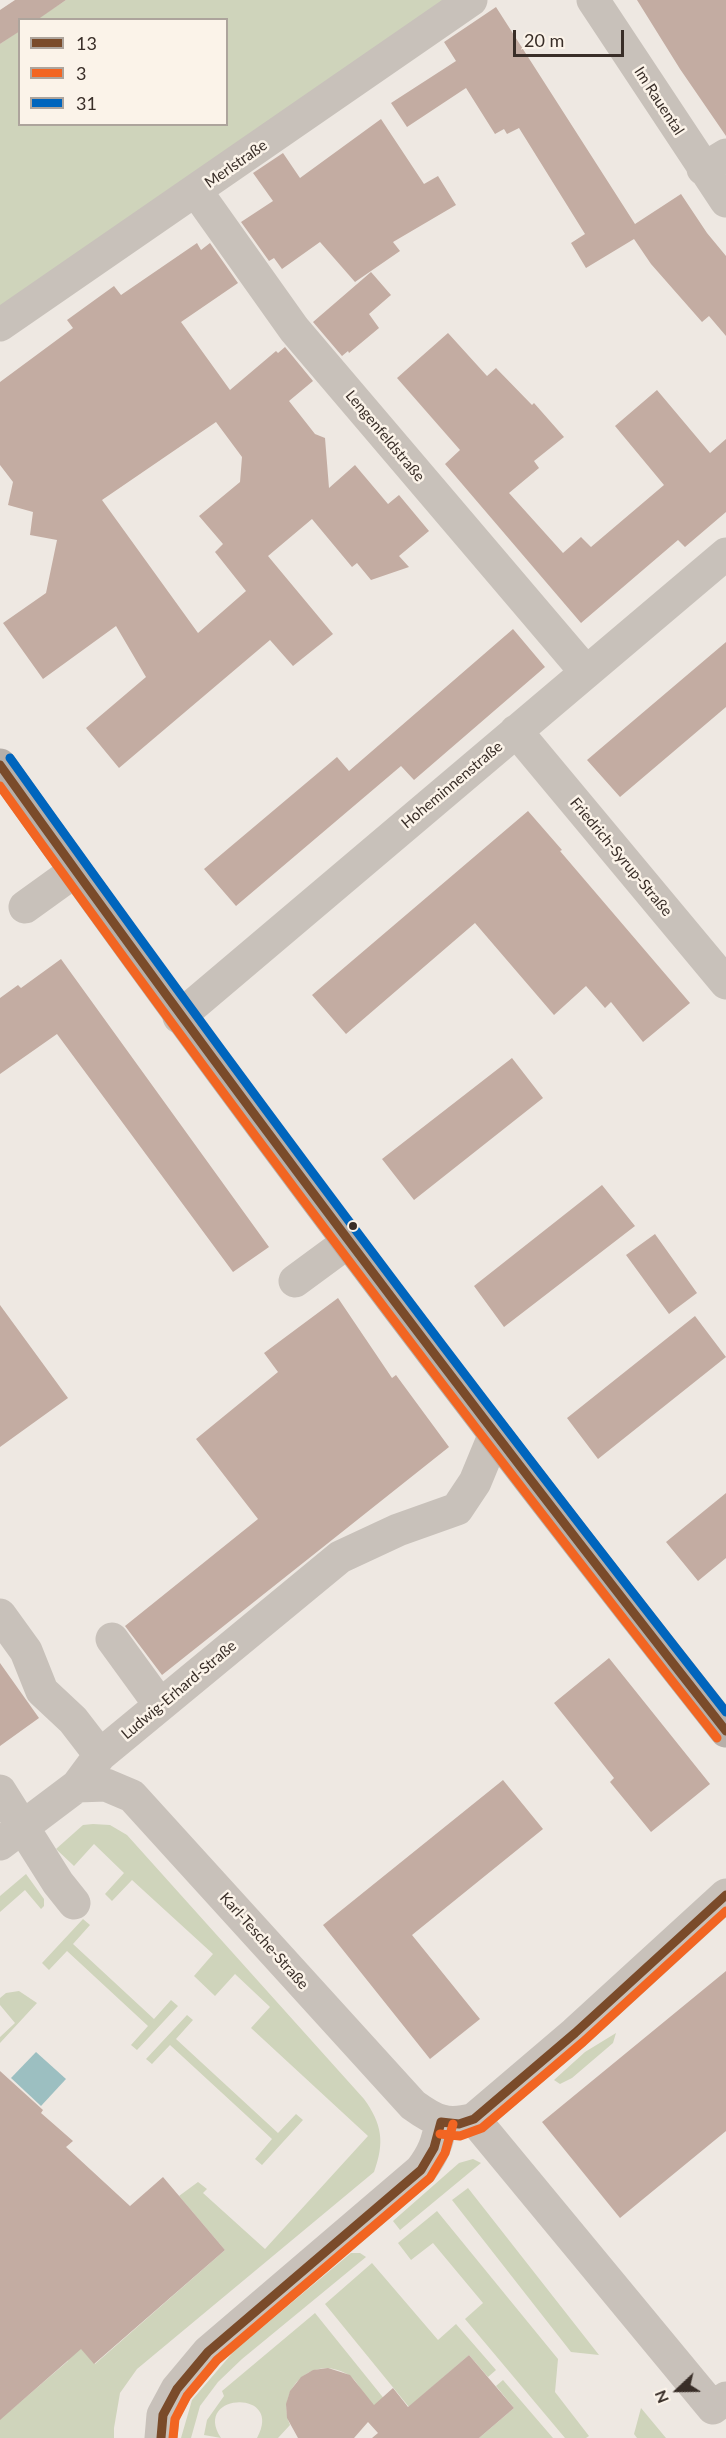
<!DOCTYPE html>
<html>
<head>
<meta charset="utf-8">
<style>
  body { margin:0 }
  #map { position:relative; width:726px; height:2438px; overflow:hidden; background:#eee8e2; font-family:Lato,sans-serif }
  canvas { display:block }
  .legend { position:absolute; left:18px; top:18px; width:210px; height:108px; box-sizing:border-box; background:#fbf3e9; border:2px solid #ada49c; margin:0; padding:8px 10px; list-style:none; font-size:18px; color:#392e28 }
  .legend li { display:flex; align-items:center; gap:12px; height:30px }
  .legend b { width:30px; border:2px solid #ada49c }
  .north { position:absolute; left:648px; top:2360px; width:60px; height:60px; -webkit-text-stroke:4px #fbf3e9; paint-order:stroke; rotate:248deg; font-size:16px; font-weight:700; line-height:24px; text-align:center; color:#392e28 }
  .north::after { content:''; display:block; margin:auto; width:21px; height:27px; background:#392e28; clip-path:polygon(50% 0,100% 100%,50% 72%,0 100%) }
  .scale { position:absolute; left:513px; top:30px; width:111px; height:27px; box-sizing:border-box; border:3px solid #392e28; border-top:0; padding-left:8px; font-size:18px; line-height:21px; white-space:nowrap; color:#392e28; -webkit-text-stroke:4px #fbf3e9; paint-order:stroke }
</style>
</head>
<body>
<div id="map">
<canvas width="726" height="2438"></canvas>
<ul class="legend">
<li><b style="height:8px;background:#7a4b2a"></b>13</li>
<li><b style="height:8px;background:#f26522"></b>3</li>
<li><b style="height:8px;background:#0065bd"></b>31</li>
</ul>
<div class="north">N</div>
<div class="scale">20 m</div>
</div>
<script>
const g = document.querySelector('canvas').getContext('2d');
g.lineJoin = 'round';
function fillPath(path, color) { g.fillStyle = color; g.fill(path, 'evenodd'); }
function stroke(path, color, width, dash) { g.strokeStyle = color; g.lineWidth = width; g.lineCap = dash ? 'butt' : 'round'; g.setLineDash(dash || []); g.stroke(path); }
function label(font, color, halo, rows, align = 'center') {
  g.font = font + ' Lato,sans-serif'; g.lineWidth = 5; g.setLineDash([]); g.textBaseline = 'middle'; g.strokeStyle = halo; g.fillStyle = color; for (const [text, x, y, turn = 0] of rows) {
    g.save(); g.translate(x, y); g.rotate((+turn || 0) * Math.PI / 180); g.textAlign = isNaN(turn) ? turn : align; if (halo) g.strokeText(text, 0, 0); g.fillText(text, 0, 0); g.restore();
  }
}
const green = new Path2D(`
  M66,0H452L0,308V44L19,31L20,124H226V20L37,19Z
  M93,1824L110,1825L127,1835L364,2099C382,2124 385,2142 374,2172L137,2369L120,2393L114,2428V2438H0V2398L11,2410L68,2361L72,2338L95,2364L225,2250L179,2196L198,2182L207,2189L203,2193L265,2249L368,2136L251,2028L270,2007L235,1974L215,1996L194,1976L213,1954L132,1880L112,1901L105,1894L124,1873L94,1844L74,1866L56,1849L83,1825Z
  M26,1874L44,1899V1906L41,1909L25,1890L0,1912V1896Z
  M83,1919L90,1925L73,1944L154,2019L171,2000L178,2006L137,2050L131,2045L148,2026L67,1951L49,1970L42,1963Z
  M19,1991L37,2003L0,2043V2037L15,2023L0,2005V1998L6,1993Z
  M187,2015L193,2020L176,2039L278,2133L296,2114L303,2120L262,2165L255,2159L272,2139L170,2045L152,2064L146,2059Z
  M616,2033L613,2043L572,2078L560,2084L554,2080L585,2052Z
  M473,2159L481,2163L400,2230L393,2221L459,2163Z
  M468,2188L599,2355L571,2352L452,2200Z
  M437,2211L558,2359L555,2392L589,2436L586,2438H565L465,2319L483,2303L433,2243L411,2260L398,2243Z
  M351,2253H360L366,2257L242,2359L218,2382L200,2406L191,2438H181L192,2400L235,2350Z
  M372,2263L438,2340L456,2324L496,2370L488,2377L469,2355L409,2407L325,2304Z
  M315,2313L398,2416L390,2422C382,2414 370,2405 364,2395C359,2387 356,2379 347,2374C313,2354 275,2389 290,2425L278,2438H257C285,2388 191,2393 221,2438L204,2435L207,2420L224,2396L222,2391Z
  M503,2380L553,2438H479L514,2408L496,2386Z
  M641,2408L666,2438H637L634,2434Z`);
const water = new Path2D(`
  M36,2052L66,2079L41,2106L11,2078Z`);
const building = new Path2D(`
  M15,0H66L37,20H20V31L0,44V10Z
  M637,0H726V136L680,69Z
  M496,7L635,224L681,194L707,233L726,256V336L709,316L702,322L651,264L634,239L586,268L571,243L585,234L519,128L507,134L504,129L495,134L466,88L407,127L391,103L456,61L444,42Z
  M381,119L424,184L438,176L456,205L393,242L400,251L355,282L320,242L282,269L274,258L269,261L241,222L273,201L253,173L283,153L300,178Z
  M197,243L201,250L210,243L238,283L181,322L230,390L276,351L278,353L285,347L313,381L289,401L315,434L325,438L329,488L355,465L388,504L399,495L429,531L399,556L409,567L371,580L357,563L352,567L312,519L268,556L333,634L293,666L270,640L119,768L86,728L146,677L116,626L43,679L3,623L46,593L57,540L30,535L33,512L8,505L13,482L0,465V382L73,328L67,320L114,286L121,295ZM216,422L242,457L240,482L199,516L223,544L215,552L246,591L198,633L102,500Z
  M371,272L391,295L369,314L379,328L349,353L348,351L342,356L313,322Z
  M448,333L487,376L496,368L532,405L534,403L564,437L534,461L539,468L509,493L563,553L581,537L591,547L664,485L615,426L657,390L710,453L726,439V512L685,547L678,540L581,623L445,464L460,450L397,378Z
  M513,629L545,667L414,780L401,766L236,906L204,869L337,757L349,771Z
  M726,642V707L620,797L587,760Z
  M528,811L562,850L560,851L690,1003L643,1042L611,1002L605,1008L586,986L554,1015L475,923L346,1034L312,995Z
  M61,959L269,1247L233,1272L57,1034L0,1074V998L18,985L21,988Z
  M512,1058L543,1098L414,1200L382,1159Z
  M602,1185L635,1226L504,1327L474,1286Z
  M655,1234L697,1293L669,1314L626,1255Z
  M338,1298L392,1378L396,1375L449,1447L162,1675L125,1626L258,1519L196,1439L278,1372L264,1353Z
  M0,1305L68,1398L0,1447Z
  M695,1316L726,1357L598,1459L567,1418Z
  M726,1493V1558L698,1581L666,1542Z
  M609,1658L710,1784L651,1832L610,1782L614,1778L554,1703Z
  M0,1663L39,1718L0,1746Z
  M503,1780L543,1829L412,1935L480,2019L430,2059L323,1925Z
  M726,1971V2131L620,2218L542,2122Z
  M0,2071L43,2110L41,2113L73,2141L66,2147L130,2206L163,2177L225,2250L94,2364L81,2349L0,2420Z
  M469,2355L514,2408L479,2438H372L378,2433L368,2422L354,2438H298L287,2418L286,2404L290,2391L301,2377L313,2370L328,2368L350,2375L374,2405L393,2388L408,2407Z`);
const minor = new Path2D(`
  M593,0L726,201
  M703,169L726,155
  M196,191L294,329L586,672
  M0,325L471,0
  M516,731L726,983
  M25,907L75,871
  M179,1017L726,554
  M295,1281L348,1242
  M0,1615L26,1651L42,1691L73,1720L100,1755
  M112,1639L160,1705
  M77,1786L106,1785L132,1796L413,2105C435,2121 447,2127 474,2119L575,2033L726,1895
  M0,1791L58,1883L74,1903
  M0,1844L77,1786L100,1755L340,1557L398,1530L457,1509L475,1482L494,1436
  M474,2119L713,2408L726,2398
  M161,2438L163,2415L177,2389L208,2352L421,2170C433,2154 438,2142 441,2122`);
const major = new Path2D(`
  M0,765C233,1094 476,1415 726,1731`);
const bus1 = new Path2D(`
  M0,765C234,1093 477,1414 726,1731
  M441,2122L459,2124L474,2119L575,2033L726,1895
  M161,2438L163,2415L177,2389L208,2352L421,2170L434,2148L441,2122`);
const bus2 = new Path2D(`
  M0,786C231,1109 471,1426 717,1738
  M440,2134L460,2136L482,2128L583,2042L726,1911
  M173,2438L175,2419L187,2396L217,2360L430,2178L445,2153L453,2124`);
const bus3 = new Path2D(`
  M10,758C241,1082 480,1399 726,1712`);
const markers = [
  [353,1226,5,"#392e28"]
];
const streetNames = [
  ["Im Rauental",659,101,57],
  ["Merlstraße",236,164,-35],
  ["Lengenfeldstraße",385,436,50],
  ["Hoheminnenstraße",452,785,-40],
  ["Friedrich-Syrup-Straße",621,857,50],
  ["Ludwig-Erhard-Straße",179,1690,-40],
  ["Karl-Tesche-Straße",264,1941,48]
];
fillPath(green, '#cfd4bb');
fillPath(water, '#9cbfc1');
fillPath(building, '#c3aca2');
stroke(minor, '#c8c1ba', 33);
stroke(major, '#b6afa9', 33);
stroke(bus1, '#7a4b2a', 9);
stroke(bus2, '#f26522', 9);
stroke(bus3, '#0065bd', 9);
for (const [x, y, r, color] of markers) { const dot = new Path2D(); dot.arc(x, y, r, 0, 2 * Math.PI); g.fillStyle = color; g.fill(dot); stroke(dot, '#fbf3e9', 2); }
label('15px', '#392e28', '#fbf3e9', streetNames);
</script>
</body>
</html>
